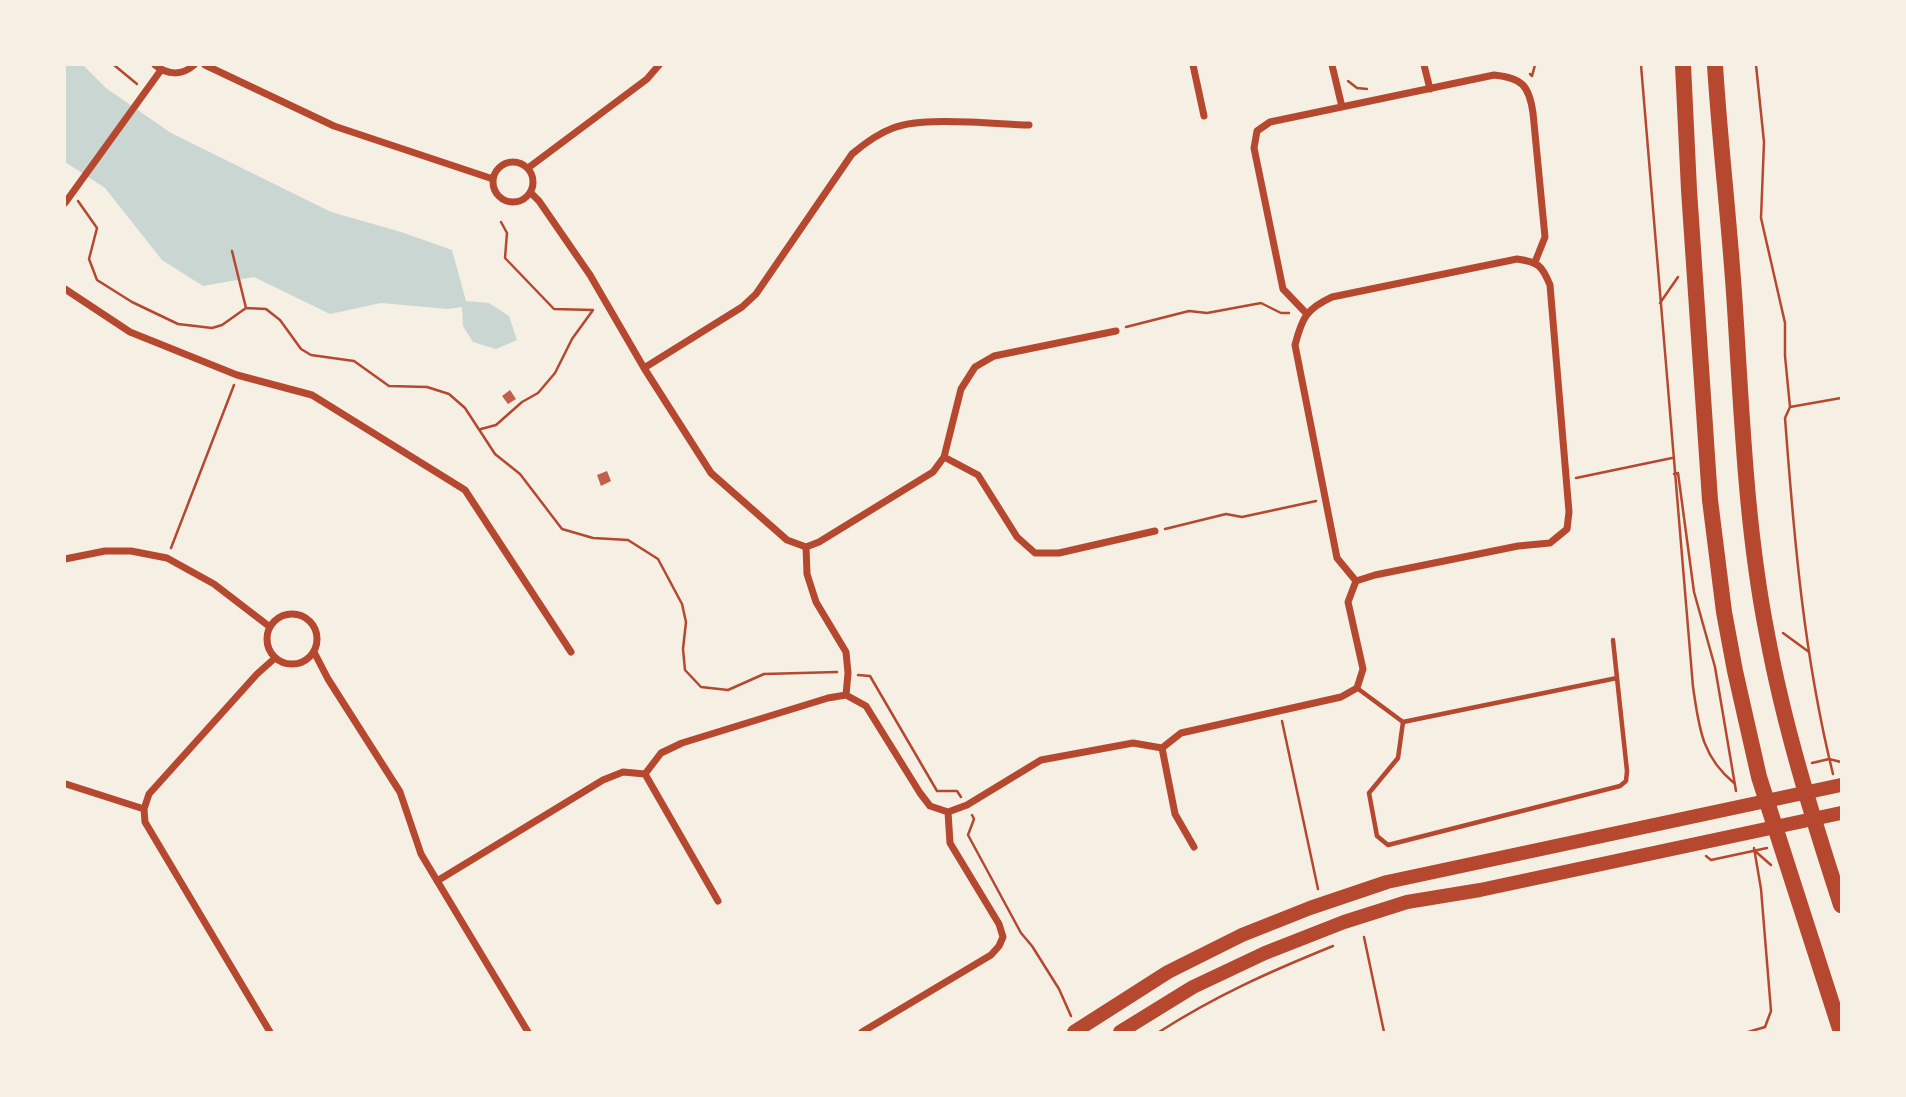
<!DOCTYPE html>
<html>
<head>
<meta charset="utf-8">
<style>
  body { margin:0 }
  #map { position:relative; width:1906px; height:1097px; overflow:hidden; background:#f6efe4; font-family:"Fira Sans",sans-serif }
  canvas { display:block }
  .frame { position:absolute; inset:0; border:66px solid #f6efe4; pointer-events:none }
</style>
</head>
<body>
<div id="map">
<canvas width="1906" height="1097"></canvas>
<div class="frame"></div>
</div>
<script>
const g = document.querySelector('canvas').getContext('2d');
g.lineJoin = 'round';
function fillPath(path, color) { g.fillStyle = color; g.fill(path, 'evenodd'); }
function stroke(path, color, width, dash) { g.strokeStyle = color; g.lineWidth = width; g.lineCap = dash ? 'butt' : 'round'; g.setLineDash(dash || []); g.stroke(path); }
const water = new Path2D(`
  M65,65H83L106,88L171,133L331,212L401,232L452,250L466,301L489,303L509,316L517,340L496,349L473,342L463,326L462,307L448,309L381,303L330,314L254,277L203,286L162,260L105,188L65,162Z`);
const building = new Path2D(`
  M510,390L516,399L508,404L502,396Z
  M607,471L611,481L601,486L597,475Z`);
const path = new Path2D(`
  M114,65L137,84
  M1641,65L1693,687C1699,726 1701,756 1734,783
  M1756,65L1764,142L1761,218L1785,323V356L1790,407L1785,418C1794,538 1804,657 1833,774
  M1530,74L1532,76L1535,65
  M1348,81L1357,88L1367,89
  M78,201L97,228L89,259L97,280L132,302L178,324L212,328L222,325L246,308L266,309L280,320L301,349L311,355L354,361L389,386L427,387L449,394L465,408L495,454L520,474L562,529L593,538L628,540L658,559L682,604L686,622L683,649L685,670L701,687L728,690L764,674L837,672
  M232,251L246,308
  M1660,303L1678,277
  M1126,327L1189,311L1207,313L1261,303L1281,313H1289
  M1790,407L1841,398
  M481,429L496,425L522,402L538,393L555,373L572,339L593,310L554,309L505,258L507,233L501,222
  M1674,474L1678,473L1694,592L1715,667L1736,791
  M1576,478L1672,458
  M1165,529L1226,514L1242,517L1316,501
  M171,548L234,385
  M1783,633L1809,652
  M858,675L870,676L937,791H957L961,797
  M1282,721L1318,889
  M1812,763L1829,759L1841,762
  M972,815L974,819L968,835L1021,933L1032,946L1059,989L1071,1016
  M1755,851L1771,865
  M1706,856L1711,860L1767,848
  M1364,937L1384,1032
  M1159,1032C1217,995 1269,972 1333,946
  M1748,1032L1765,1027L1771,1011L1761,889L1754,848`);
const service = new Path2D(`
  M1357,688L1403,722L1617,678L1613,640
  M1403,722L1398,758L1369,793L1377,836L1388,845L1620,786L1626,781L1627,771L1617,678`);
const minor = new Path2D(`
  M155,65C167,75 182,76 194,65
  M205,65L334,126L493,179
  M1193,65L1204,116
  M1332,65L1342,107
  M1424,65L1430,89
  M493 182a20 20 0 1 1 40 0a20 20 0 1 1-40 0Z
  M528,168L647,79L659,65
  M531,193L539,201L590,275L644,368L711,473L787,540L806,547L819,542L933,472L944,457L961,389L975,367L994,356L1116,331
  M65,203L161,70
  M65,289L130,332L237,375L312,395L465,490L571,652
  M1306,313L1283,289L1254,148L1257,131L1270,122L1494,75C1522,78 1529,85 1533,113L1545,237L1535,262
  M644,368L742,307L756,294L852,154C865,143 877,134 893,128C923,116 994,124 1029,125
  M944,457L978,475L1017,537L1035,553H1059L1155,531
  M806,547L807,574L816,602L846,652L848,673L846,695
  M65,559L105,551H131L167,558L214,584L270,627
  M267 639a25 25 0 1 1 50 0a25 25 0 1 1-50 0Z
  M314,652L328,679L400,792L421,854L528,1032
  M1162,748L1175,814L1194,847
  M645,774L718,901
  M66,784L144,809
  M437,881L603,780L623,772L645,774L661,753L682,743L828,698L846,695L866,706L920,793L930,806L948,812L967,805L1041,760L1133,743L1162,748L1181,733L1341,697L1357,688L1363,669L1348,602L1356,581L1337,558L1295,345C1302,318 1306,309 1332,297L1517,259C1538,262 1542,265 1550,285L1569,512L1567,529L1550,543L1518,546L1375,575L1356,581
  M270,1032L145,822L144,809L149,794L257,674L275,658
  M862,1032L991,955L999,946L1003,937L999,924L950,843L948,812`);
const secondary = new Path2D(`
  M1074,1032L1168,972L1242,935L1310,908L1387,882L1841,785
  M1120,1032L1193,987L1265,953L1344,922L1407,902L1480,890L1841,813`);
const trunk = new Path2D(`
  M1683,65L1689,190L1710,500L1724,612L1735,671L1759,777L1841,1032
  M1715,65C1720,146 1730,226 1735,308C1742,417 1746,527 1767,634C1784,726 1812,816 1841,905`);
fillPath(water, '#c9d6d2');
fillPath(building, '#bf614a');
stroke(path, '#b5482f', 2.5);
stroke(service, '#b5482f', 4.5);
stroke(minor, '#b5482f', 7);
stroke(secondary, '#b5482f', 14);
stroke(trunk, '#b5482f', 16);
</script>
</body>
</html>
